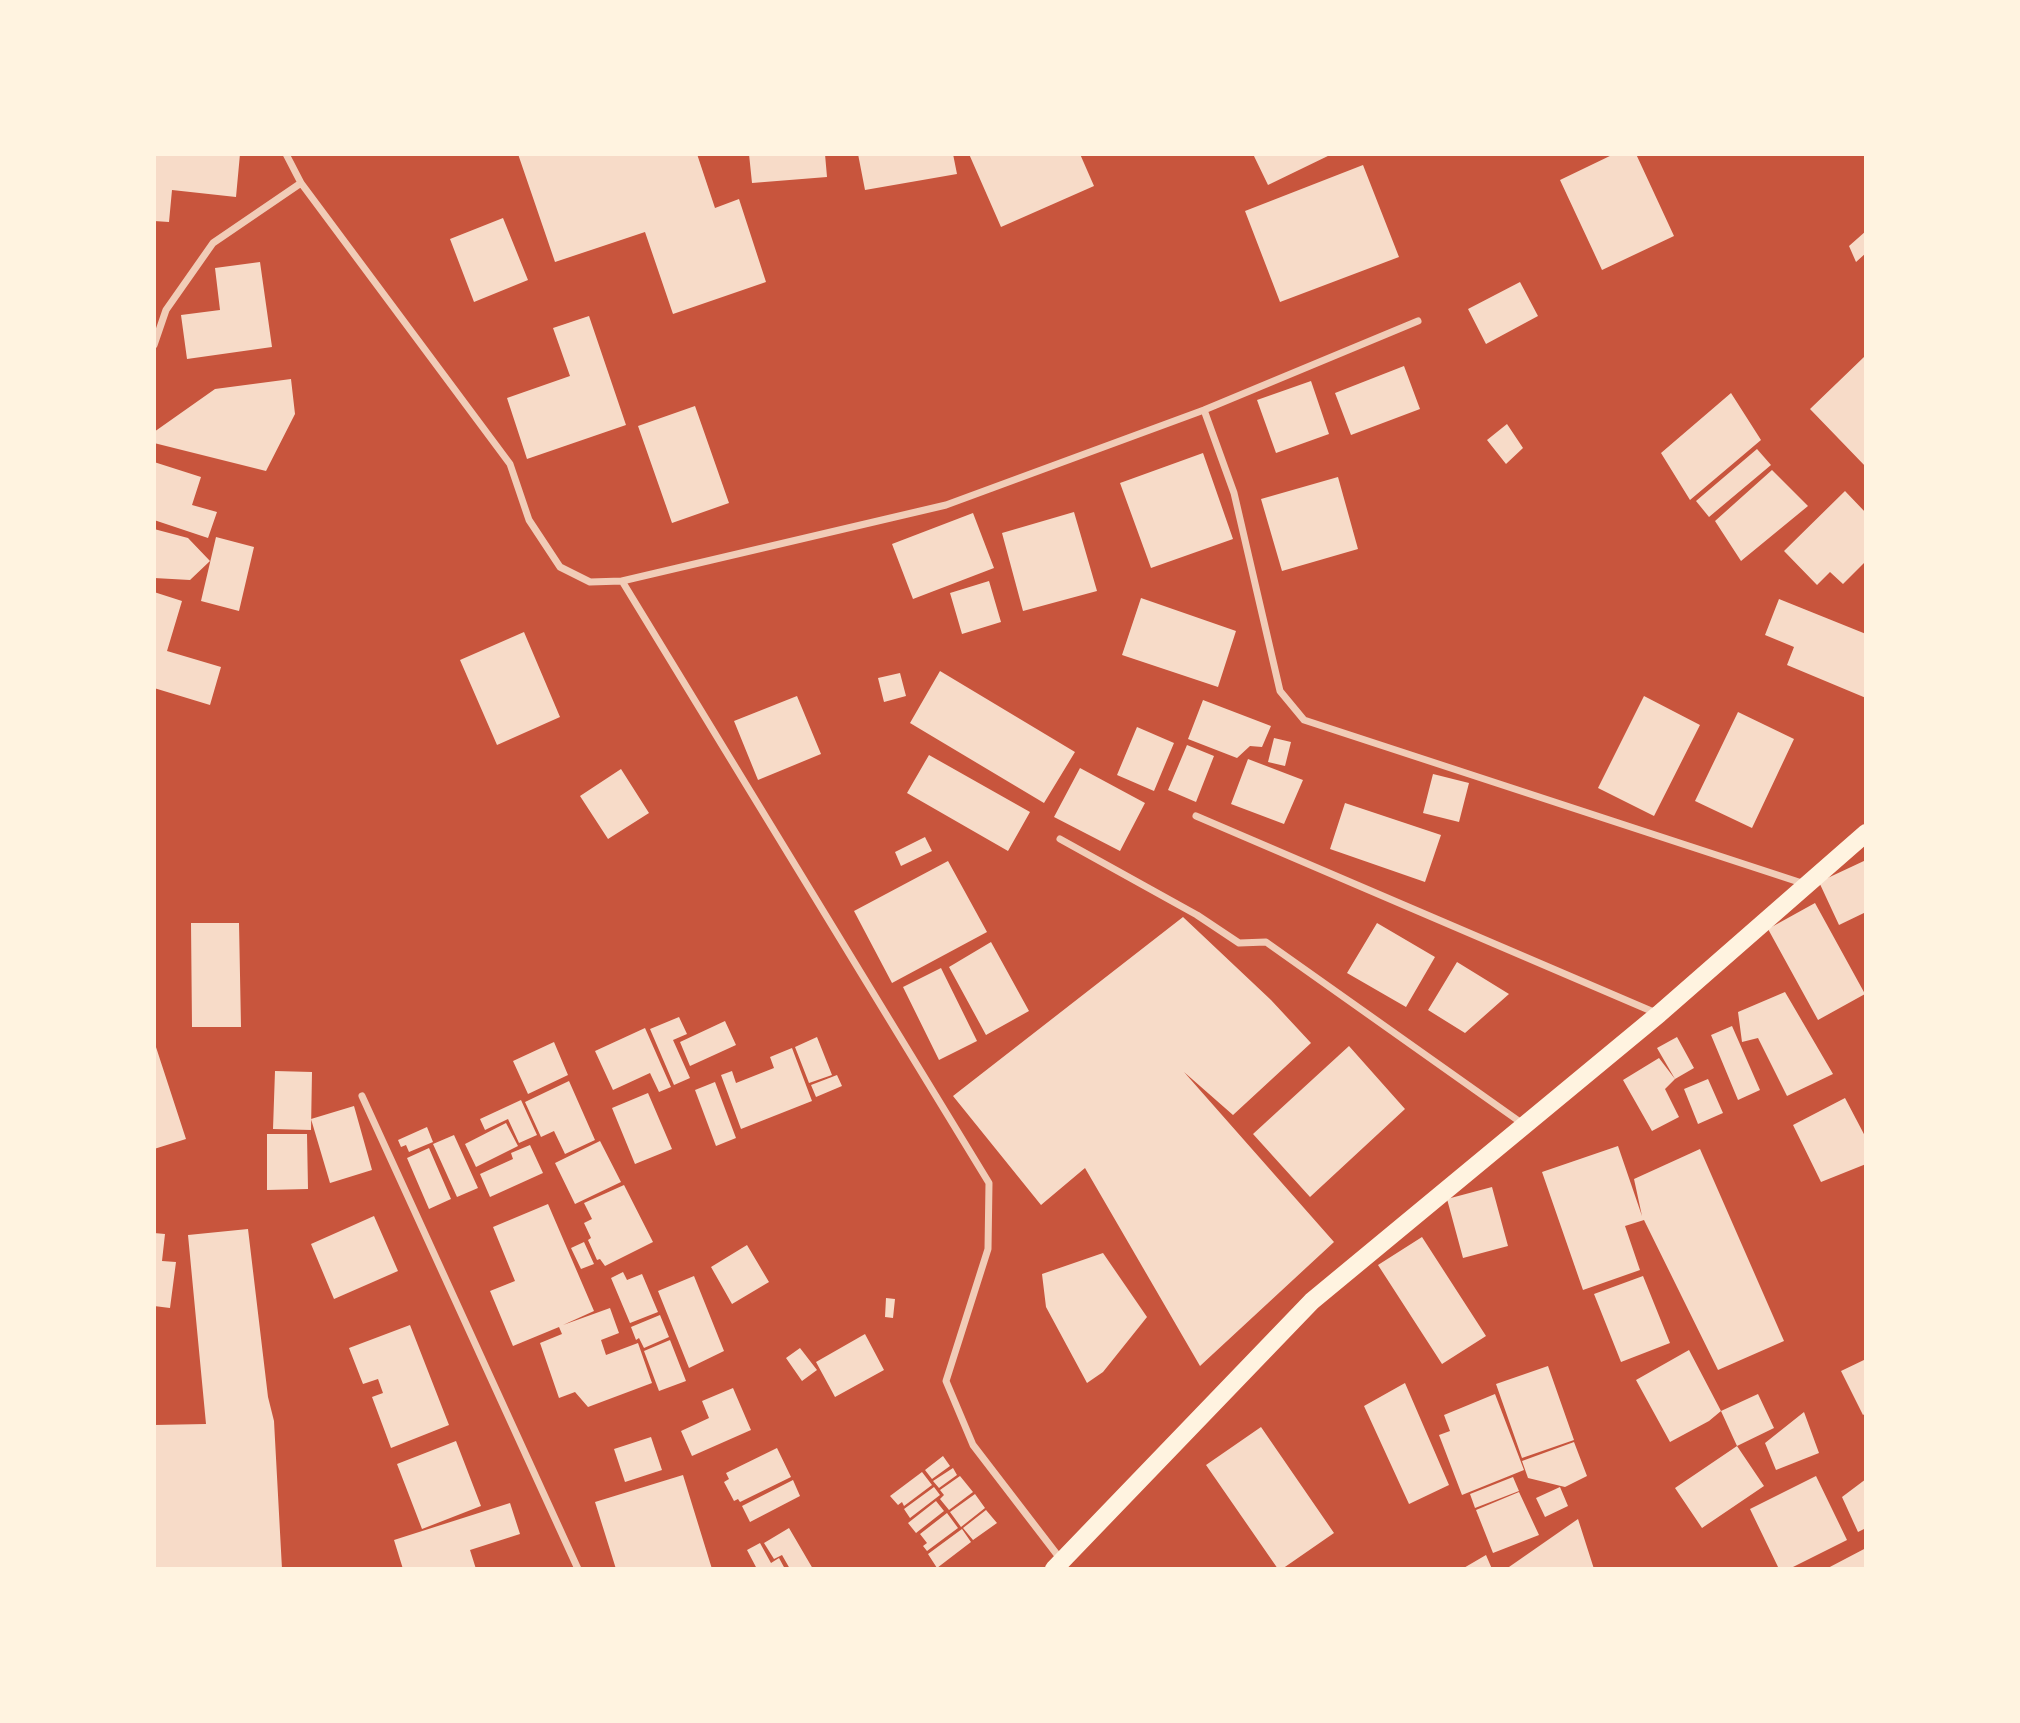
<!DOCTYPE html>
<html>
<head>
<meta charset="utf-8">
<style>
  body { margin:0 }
  #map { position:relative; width:2020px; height:1723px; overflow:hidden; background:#c8553d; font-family:Quicksand,sans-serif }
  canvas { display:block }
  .frame { position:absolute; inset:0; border:156px solid #fff3e0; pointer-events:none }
</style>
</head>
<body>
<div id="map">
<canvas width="2020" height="1723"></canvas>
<div class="frame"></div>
</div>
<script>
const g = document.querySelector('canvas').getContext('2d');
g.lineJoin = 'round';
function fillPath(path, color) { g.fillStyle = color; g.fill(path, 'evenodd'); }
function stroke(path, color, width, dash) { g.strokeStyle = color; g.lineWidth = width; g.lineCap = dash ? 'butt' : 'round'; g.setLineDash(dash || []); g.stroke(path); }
const building = new Path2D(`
  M154,154H240L236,197L172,190L169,222L154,221Z
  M518,154H697L715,208L739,199L766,282L673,314L645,232L555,262Z
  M749,154H825L827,177L752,183Z
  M858,154H953L957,174L865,190Z
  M969,154H1080L1094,186L1001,227Z
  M1253,154H1332L1268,185Z
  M1614,154H1636L1674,236L1602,270L1560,180Z
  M1363,165L1399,257L1280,302L1245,211Z
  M503,218L528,280L474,302L450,239Z
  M1866,231V253L1856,262L1849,246Z
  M260,262L272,347L187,359L181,315L220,310L215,268Z
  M1520,282L1538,316L1486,344L1468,309Z
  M589,316L626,425L527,459L507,398L570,376L553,328Z
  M1864,357L1866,359V467L1810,409Z
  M1404,366L1420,409L1351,435L1335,393Z
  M291,379L295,414L266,471L154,443V432L215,389Z
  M1311,381L1329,434L1276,453L1257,400Z
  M1731,393L1761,440L1690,500L1661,453Z
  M695,406L729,503L672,523L638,426Z
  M1507,424L1523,448L1506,464L1487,440Z
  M1757,449L1771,465L1709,517L1696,501Z
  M1203,453L1233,539L1151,568L1120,483Z
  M154,462L201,477L192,505L217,512L208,538L154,520Z
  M1772,470L1808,506L1741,561L1715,521Z
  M1338,477L1358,549L1282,571L1261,499Z
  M1845,491L1866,513V561L1843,584L1830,572L1817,585L1784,551Z
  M1074,512L1097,591L1023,611L1002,533Z
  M973,513L994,568L913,599L892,544Z
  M154,529L188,538L210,561L190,580L154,578Z
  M216,537L254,547L239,611L201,601Z
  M989,581L1001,622L962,634L950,593Z
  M154,592L182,601L167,651L221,667L210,705L154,688Z
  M1141,598L1236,631L1218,687L1122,655Z
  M1779,599L1866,634V698L1787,665L1794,647L1765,635Z
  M524,632L560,717L497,745L460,660Z
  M940,671L1075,752L1044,803L910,723Z
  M900,673L906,696L884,702L878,678Z
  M797,696L821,754L758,780L734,721Z
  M1644,696L1700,725L1654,816L1598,788Z
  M1203,700L1271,726L1262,747L1250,746L1237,758L1188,739Z
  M1738,712L1794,739L1752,828L1695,801Z
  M1137,727L1174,743L1154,791L1117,775Z
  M1274,738L1291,742L1285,766L1268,762Z
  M1187,745L1214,756L1196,802L1168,790Z
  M929,755L1030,812L1008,851L907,793Z
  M1248,759L1303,780L1284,824L1231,804Z
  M1080,768L1145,803L1120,851L1054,817Z
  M621,769L649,813L608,839L580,796Z
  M1433,774L1469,783L1459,822L1423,813Z
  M1345,803L1441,835L1425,882L1330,849Z
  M925,837L932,851L901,866L895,852Z
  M1866,860V912L1839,925L1819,882Z
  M948,861L987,932L892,983L854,911Z
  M1815,903L1865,994L1818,1020L1768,929Z
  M1183,917L1271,1000L1311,1043L1233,1115L1184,1072L1334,1242L1200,1366L1085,1168L1041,1205L953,1096Z
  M191,923H239L241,1027H192Z
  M1377,923L1435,957L1406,1007L1347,973Z
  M991,942L1029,1011L986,1035L949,967Z
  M1457,962L1509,994L1465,1033L1428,1010Z
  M941,968L977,1041L939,1060L903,987Z
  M1785,992L1833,1074L1787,1096L1758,1038L1742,1042L1738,1012Z
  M679,1017L687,1034L673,1040L690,1078L674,1085L650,1029Z
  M725,1021L736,1045L690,1066L680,1042Z
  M1732,1026L1760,1090L1738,1100L1711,1035Z
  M645,1028L671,1087L659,1092L650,1073L613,1090L595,1051Z
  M817,1037L832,1075L809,1083L795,1047Z
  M1677,1037L1694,1068L1675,1079L1665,1089L1679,1117L1652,1131L1623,1080L1659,1058L1675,1079L1657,1048Z
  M154,1041L186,1139L154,1149Z
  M554,1042L568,1075L528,1094L513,1061Z
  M1349,1046L1405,1109L1310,1197L1253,1134Z
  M792,1048L812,1101L741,1129L721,1075L732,1071L736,1083L774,1068L770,1057Z
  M275,1071L312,1072L311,1130L273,1129Z
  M837,1075L842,1086L816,1097L811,1085Z
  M1708,1079L1723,1113L1698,1124L1684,1089Z
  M569,1081L595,1140L565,1154L554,1131L541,1137L525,1102Z
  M715,1082L736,1138L716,1146L695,1090Z
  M648,1093L672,1149L635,1164L612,1108Z
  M1845,1098L1866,1138V1164L1821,1182L1793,1125Z
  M521,1100L537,1135L519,1143L508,1119L485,1130L480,1119Z
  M354,1106L372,1170L330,1183L311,1119Z
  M506,1123L518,1146L476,1167L465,1144Z
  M427,1127L433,1142L409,1152L406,1145L401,1147L398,1140Z
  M267,1134H307L308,1189L267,1190Z
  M454,1135L478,1188L457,1197L433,1144Z
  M600,1141L621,1182L575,1204L555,1163Z
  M530,1145L543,1173L490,1197L480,1174L513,1159L511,1153Z
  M1618,1146L1642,1216L1634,1179L1700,1149L1784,1341L1718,1370L1644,1220L1625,1226L1640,1270L1583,1290L1542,1172Z
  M429,1148L451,1199L429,1209L407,1158Z
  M624,1185L653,1242L605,1266L600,1259L597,1260L588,1240L591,1238L584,1223L592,1219L584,1203Z
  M1492,1187L1508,1246L1463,1258L1447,1199Z
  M548,1204L594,1311L563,1325L610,1308L619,1333L601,1340L606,1355L638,1343L652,1383L588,1407L575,1392L559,1398L540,1343L562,1334L559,1327L513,1346L490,1291L515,1281L493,1227Z
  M374,1216L398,1271L334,1299L311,1244Z
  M248,1229L268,1397L274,1421L282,1569H154V1425L206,1424L188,1235Z
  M154,1233L165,1234L162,1261L176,1262L170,1308L154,1306Z
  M1422,1237L1486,1336L1442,1364L1378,1265Z
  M584,1242L594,1264L581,1269L571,1248Z
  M747,1245L769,1282L732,1304L711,1267Z
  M1103,1253L1147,1317L1103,1372L1087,1383L1046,1307L1042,1274Z
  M623,1272L627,1280L642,1274L658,1312L630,1323L611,1278Z
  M694,1276L724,1351L689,1368L658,1291Z
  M1643,1276L1670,1343L1621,1362L1594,1294Z
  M886,1298L895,1299L893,1318L885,1317Z
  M660,1315L669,1337L644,1348L639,1338L636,1340L631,1327Z
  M410,1325L449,1425L391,1448L372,1397L383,1393L378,1379L363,1384L349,1348Z
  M865,1334L884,1370L835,1397L816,1362Z
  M670,1340L686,1381L659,1391L644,1351Z
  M800,1348L817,1370L802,1381L786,1358Z
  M1689,1350L1721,1411L1758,1394L1774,1428L1737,1446L1721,1411L1709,1421L1670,1442L1636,1380Z
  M1866,1359V1413L1863,1415L1841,1371Z
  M1548,1366L1574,1440L1522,1458L1496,1384Z
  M1405,1383L1449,1485L1409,1504L1364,1406Z
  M733,1388L751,1430L692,1456L681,1431L709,1418L702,1401Z
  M1495,1394L1524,1470L1462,1495L1439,1435L1450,1431L1444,1415Z
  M1804,1412L1819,1453L1776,1470L1765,1443Z
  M1261,1427L1334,1533L1282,1569H1278L1206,1465Z
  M651,1437L662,1470L625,1482L614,1449Z
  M456,1441L481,1506L422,1529L397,1464Z
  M1574,1442L1587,1476L1565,1487L1528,1478L1522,1461Z
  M1737,1446L1764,1486L1702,1528L1675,1488Z
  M777,1448L791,1477L740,1502L738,1499L734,1501L724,1482L729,1479L726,1473Z
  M943,1456L950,1466L932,1479L925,1470Z
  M953,1468L957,1475L939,1488L933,1481Z
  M922,1472L932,1485L904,1506L902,1502L898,1505L890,1496Z
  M683,1475L712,1569H616L595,1502Z
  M960,1476L973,1492L949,1510L940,1499L944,1495L940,1490Z
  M1816,1476L1847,1540L1789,1569H1779L1750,1509Z
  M1513,1477L1519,1491L1475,1508L1470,1494Z
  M1866,1479V1528L1858,1532L1842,1497Z
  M793,1480L800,1496L750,1522L742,1506Z
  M934,1487L940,1495L910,1518L904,1509Z
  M1560,1487L1568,1506L1545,1517L1536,1498Z
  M1519,1492L1539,1535L1493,1553L1476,1510Z
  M975,1494L985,1508L961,1527L950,1512Z
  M936,1501L944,1511L916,1533L908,1523Z
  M510,1503L520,1534L470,1550L476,1569H403L394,1540Z
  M986,1510L997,1523L973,1540L963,1528Z
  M947,1513L958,1528L927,1551L923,1546L927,1543L920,1534Z
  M1578,1519L1594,1569H1510L1509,1567Z
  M789,1528L813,1569H790L782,1555L774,1559L764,1543Z
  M962,1529L971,1542L937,1568L928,1554Z
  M760,1543L771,1563L779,1558L785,1569H757L747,1550Z
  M1866,1548V1569H1826Z
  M1486,1555L1492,1569H1462Z`);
const minor = new Path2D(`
  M286,154L301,183L510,464L529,520L560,567L590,582L622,581L989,1183L988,1249L946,1381L973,1445L1062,1561
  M154,345L166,310L213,243L301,183
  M1204,410L1234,493L1280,691L1304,720L1805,884
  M622,581L946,505L1204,410L1418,321
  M1196,816L1656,1013
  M1060,839L1197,915L1239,943L1266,942L1523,1124
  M362,1096L578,1569`);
const primary = new Path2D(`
  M1054,1569L1312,1301L1659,1014L1866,833`);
fillPath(building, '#f7dbc8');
stroke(minor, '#f1ccb7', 7);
stroke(primary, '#fff3e0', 18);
</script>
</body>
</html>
